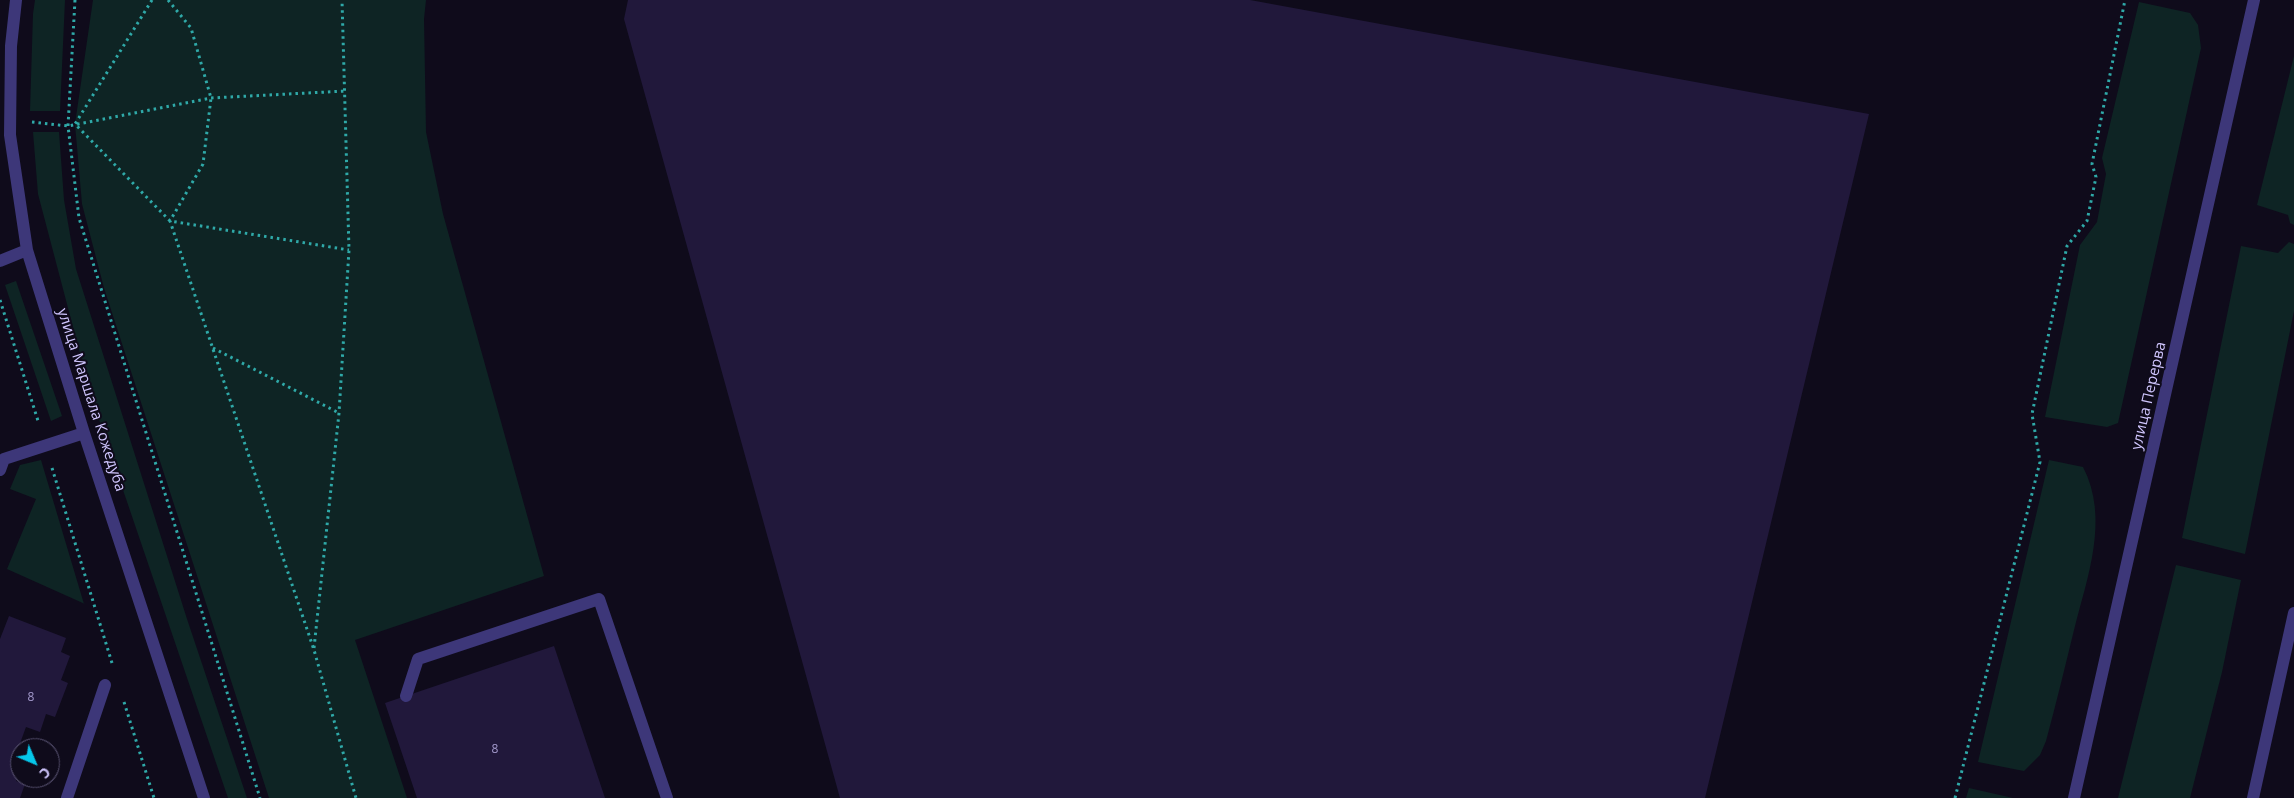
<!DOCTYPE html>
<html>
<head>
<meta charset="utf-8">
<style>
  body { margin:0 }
  #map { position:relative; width:2294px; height:798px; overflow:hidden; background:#0f0b1b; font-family:"Open Sans",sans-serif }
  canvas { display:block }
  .north { position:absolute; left:10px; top:738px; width:50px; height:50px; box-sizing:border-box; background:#0f0b1b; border:1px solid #5c5676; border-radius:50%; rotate:135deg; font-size:14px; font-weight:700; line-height:20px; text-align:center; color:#d0c6fe }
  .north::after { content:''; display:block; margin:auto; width:18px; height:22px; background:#06c7ea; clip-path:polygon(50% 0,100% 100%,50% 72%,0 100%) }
</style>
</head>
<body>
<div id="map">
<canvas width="2294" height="798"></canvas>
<div class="north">С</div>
</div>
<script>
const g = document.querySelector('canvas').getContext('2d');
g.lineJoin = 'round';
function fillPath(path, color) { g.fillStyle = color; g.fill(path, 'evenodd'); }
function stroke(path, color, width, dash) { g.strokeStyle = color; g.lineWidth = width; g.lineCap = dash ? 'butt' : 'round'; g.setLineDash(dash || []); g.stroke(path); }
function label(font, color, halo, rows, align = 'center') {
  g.font = font + ' "Open Sans",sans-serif'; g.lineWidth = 4; g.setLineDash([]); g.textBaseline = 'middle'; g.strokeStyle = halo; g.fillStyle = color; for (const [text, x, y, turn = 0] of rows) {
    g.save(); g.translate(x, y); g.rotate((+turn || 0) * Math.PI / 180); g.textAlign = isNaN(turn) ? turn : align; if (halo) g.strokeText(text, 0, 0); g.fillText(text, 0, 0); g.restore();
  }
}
const green = new Path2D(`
  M35,0H65L60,111H30L33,14Z
  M93,0H426L424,19L426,132L443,214L544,576L355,640L407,798H269L104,288L82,204L75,124Z
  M2139,2L2190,13L2198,25L2201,48L2118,423L2107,427L2045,417L2080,245L2097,222L2106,174L2102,158Z
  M2294,56V225L2290,223L2288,215L2257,205Z
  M33,132H59L64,200L76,269L187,619L247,798H228L92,399L38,194Z
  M2289,242L2294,244V311L2245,554L2182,538L2241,246L2278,253Z
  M16,281L62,416L51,421L5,285Z
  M41,460L84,604H85L7,569L36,499L10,489L20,465Z
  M2049,460L2083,467C2110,519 2087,578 2074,630C2065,667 2056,704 2046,741L2040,755L2024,771L1978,762Z
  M2176,565L2241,580L2222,672L2190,798H2118Z
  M1969,788L2013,798H1966Z`);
const building = new Path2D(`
  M628,0H1250L1869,114L1705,798H840L624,19Z
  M9,616L66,638L61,652L70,656L61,680L68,683L55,717L46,714L40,732L26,727L15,757L20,759V771L16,781L25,784L20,798H0V639Z
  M554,646L605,798H417L385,703Z`);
const path = new Path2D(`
  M75,0L68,126L79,218L260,798
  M152,0L75,124L170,221L349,250
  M168,0L191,28L211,98L203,164L170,221L314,650L356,798
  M32,122L68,126L211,98L346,91
  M0,300L39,424
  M213,348L339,413
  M52,468L112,663
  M314,648L339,413L349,250L342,0
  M124,702L154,798
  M1955,798L2040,462L2032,414L2067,246L2087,221L2096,177L2092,164L2125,0`);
const minor = new Path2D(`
  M16,0L11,46L10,135L27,250L84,433L204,798
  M0,261L27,250
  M0,470L4,459L84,433
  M406,696L418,659L599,599L667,798
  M67,798L105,685
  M2074,798L2254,0
  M2253,798L2294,613`);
const numberNames = [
  ["8",31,698],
  ["8",495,750]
];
const streetNames = [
  ["улица Перерва",2149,396,-77],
  ["улица Маршала Кожедуба",91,400,72]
];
fillPath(green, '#0e2424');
fillPath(building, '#21183b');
stroke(path, '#2fa9a8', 3, [2.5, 4]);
stroke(minor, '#3d3779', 12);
label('12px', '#a49acd', null, numberNames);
label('15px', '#d0c6fe', '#0f0b1b', streetNames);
</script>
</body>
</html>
